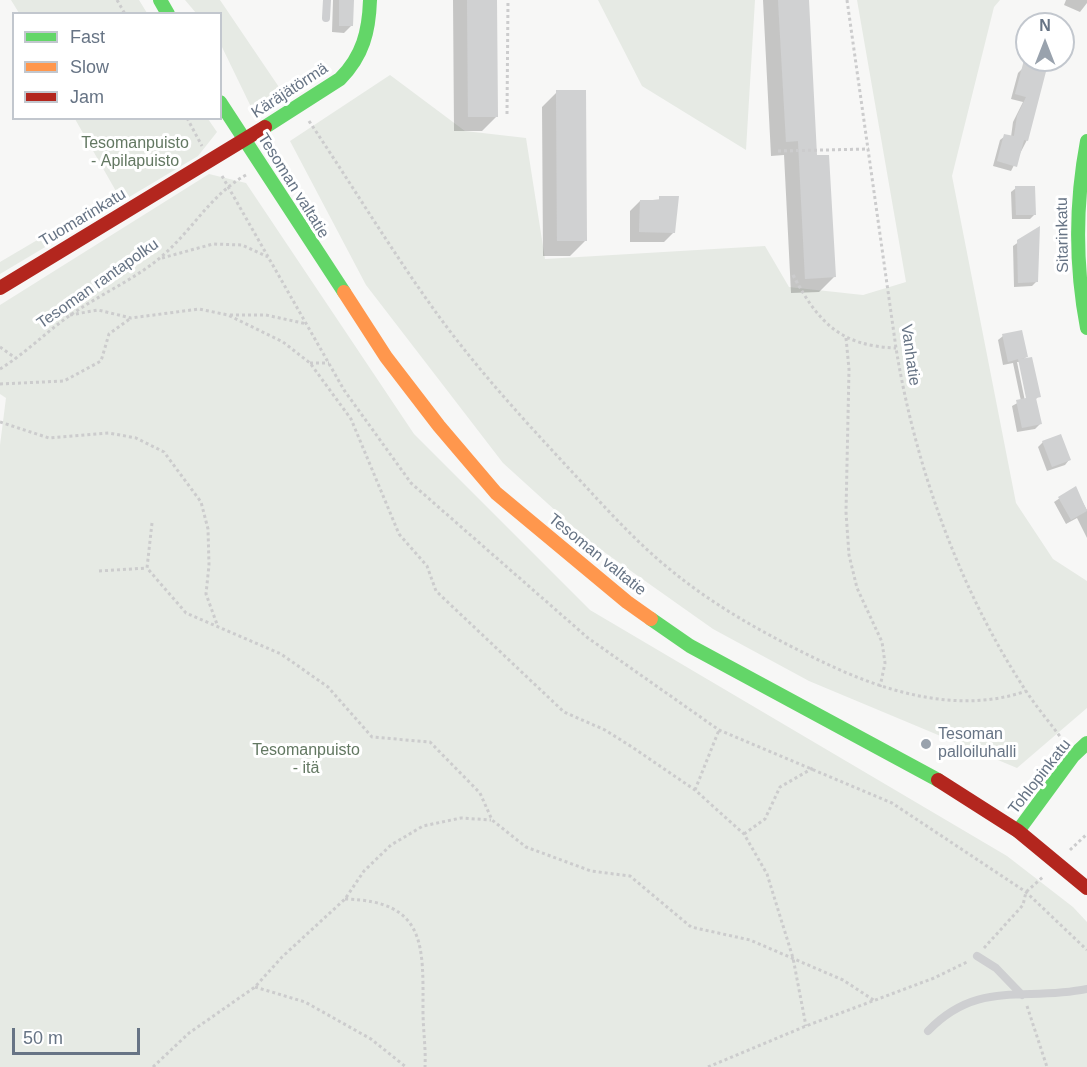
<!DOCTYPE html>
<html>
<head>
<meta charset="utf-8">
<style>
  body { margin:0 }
  #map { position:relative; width:1087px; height:1067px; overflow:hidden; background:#f7f7f6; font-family:Helvetica,sans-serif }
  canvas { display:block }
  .legend { position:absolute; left:12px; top:12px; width:210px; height:108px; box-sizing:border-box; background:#fff; border:2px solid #c2c7ce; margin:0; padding:8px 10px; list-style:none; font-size:18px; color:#677485 }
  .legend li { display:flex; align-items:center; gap:12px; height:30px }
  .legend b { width:30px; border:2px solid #c2c7ce }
  .north { position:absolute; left:1015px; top:12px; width:60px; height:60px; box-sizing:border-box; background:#fff; border:2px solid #c2c7ce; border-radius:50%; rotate:0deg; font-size:16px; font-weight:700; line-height:24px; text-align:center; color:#677485 }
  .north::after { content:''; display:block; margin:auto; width:21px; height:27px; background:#99a2ad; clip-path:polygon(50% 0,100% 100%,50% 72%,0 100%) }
  .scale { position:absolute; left:12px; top:1028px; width:128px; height:27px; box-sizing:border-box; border:3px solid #677485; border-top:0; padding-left:8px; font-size:18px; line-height:21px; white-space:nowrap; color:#677485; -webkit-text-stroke:4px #fff; paint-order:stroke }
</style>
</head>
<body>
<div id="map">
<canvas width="1087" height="1067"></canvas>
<ul class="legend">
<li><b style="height:8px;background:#63d668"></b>Fast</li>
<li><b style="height:8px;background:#ff974d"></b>Slow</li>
<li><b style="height:8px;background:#b3261e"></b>Jam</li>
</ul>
<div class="north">N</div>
<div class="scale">50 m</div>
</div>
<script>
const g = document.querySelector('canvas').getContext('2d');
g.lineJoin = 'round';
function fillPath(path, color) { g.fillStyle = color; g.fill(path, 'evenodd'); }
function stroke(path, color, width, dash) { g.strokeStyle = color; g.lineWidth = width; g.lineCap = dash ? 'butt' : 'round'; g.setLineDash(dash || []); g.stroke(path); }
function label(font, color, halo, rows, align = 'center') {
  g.font = font + ' Helvetica,sans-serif'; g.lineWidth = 6; g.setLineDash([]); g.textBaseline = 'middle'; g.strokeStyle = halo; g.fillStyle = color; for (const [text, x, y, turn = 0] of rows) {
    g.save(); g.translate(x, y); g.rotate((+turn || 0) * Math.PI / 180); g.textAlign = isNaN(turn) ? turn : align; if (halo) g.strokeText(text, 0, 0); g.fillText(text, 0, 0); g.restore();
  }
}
const green = new Path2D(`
  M11,0H139L147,13H19Z
  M185,0H220L285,96L253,111L221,45L220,14L196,13Z
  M598,0H755L746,150L642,86Z
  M857,0H1000L994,7L952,176L1016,503L1053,559L1087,581V708L1017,768L809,681L713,629L590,542L503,463L366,285L290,141L390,75L465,131L526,138L545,259L765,246L789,287L863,295L906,282Z
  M75,119H208L217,132L198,156L0,274V262L117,193Z
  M209,174L246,183L414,434L590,610L1007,856L1073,907L1087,922V1067H0V445L6,398L0,394V305Z`);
const shadow = new Path2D(`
  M333,0H352V25L344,33L332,32Z
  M453,0H496L497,116L482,131H454Z
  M763,0H807L815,157L834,277L819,292L791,293L784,155L771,156Z
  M1066,0H1087V3L1080,12L1064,5Z
  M1038,16L1054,22V24H1031Z
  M1027,35V46L1023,44Z
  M1044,60H1060L1056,65Z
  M1022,69L1040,73L1027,140L1011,171L993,166L1000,140L1005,136L1011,137L1013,122L1023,102L1011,99L1018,73Z
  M557,92L585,241L570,256H543L542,107Z
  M1016,188L1035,214L1030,219H1012L1011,192Z
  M677,198L674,232L664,242H630V211L640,201Z
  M1039,228L1036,282L1032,286L1014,287L1013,246Z
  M1003,336L1026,357L1023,360L1039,396L1035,400L1040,424L1035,429L1017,432L1012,406L1021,401L1013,363L1003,365L998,340ZM1017,362H1020L1029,405L1026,406Z
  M1043,442L1069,460L1065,465L1047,471L1038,447Z
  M1075,488L1087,510V538L1077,518L1066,524L1054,502Z`);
const building = new Path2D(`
  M339,0H354L353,26H339Z
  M467,0H497L498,117H468Z
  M778,0H809L817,155H829L836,277L805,279L798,141L786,142Z
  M1024,60H1049L1028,141L1024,140L1017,167L997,161L1004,134L1014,136L1017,116L1026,97L1015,94Z
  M556,90H586L587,241H557Z
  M1015,186H1035L1036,215H1016Z
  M659,196H679L675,233L639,232L640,200H659Z
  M1040,226L1038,282L1018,283L1017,240Z
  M1022,330L1028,357L1020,359L1032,357L1041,397L1036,398L1042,424L1022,428L1016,400L1026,398L1018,359L1008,362L1002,334Z
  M1061,434L1071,460L1052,467L1042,441Z
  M1076,486L1087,511L1071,520L1058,497Z`);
const path = new Path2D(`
  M117,0L125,14
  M847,0L896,348C915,466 960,591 1026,691C1037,708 1052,725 1064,742
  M507,114L508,0
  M187,118L202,146
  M309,121C350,182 388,245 430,304C473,365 524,420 574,474C604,506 633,539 667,567C716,608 772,638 829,665C889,693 961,714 1026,691
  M778,151L869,149
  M222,176L344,390L411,483L588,638L719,730L892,803L1026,892L1087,950
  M162,258L213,244L242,245L268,257
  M793,275C818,322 840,346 896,348
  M70,315L98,310L131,318L199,309L228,315L283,342L310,363L351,419L399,534L427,566L436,591L564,712L605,730L632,747L695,790L744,834L767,874L793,958L806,1026
  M230,315H266L307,324
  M846,338L849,369L846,512L849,555L857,588L882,642L885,663L880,687
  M0,347L17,359
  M310,363H329
  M0,369C26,353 47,331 72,314C101,294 135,279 161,257C192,231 210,195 246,175
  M0,384L64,381L101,361L109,334L131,318
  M0,422L49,438L109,433L136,438L164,452L201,502L208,529L209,565L206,594L218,627
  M152,523L147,568L186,613L281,654L328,687L372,737L430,742L480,793L492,820L526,847L591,871L630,876L691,927L750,940L843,980L875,1001
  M99,571L147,568
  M695,790L719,730
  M744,834L765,819L780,787L813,768
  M1070,850L1087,834
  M345,899C427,901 423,946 423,1011C423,1030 426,1048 425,1067
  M984,948L1023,905L1026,892L1044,876
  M255,987L305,1002L371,1039L406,1067
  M1027,1006L1047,1067
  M153,1067L189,1033L255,987L282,957L345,899L364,871L391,845L423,826L461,818L491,820
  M708,1067L806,1026L934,978L967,962`);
const lane = new Path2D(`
  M326,18L327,0
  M977,956L996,968L1022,995
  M928,1031C978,979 1024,1002 1087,989`);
const fast = new Path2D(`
  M160,0L168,14
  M220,102L344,292
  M265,127L340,79C363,56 369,31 370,0
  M1087,141C1075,204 1075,265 1087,328
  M651,619L690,646L938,780
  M1018,831L1073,756L1087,743`);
const slow = new Path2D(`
  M344,292L386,357L439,426L496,493L627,602L651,619`);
const jam = new Path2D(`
  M0,288L265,127
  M938,780L1018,831L1087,888`);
const markers = [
  [926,744,6,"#99a2ad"]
];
const streetNames = [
  ["Käräjätörmä",290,91,-33],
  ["Tesoman valtatie",293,186,58],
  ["Tuomarinkatu",83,218,-31],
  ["Sitarinkatu",1063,235,-91],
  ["Tesoman rantapolku",98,284,-35],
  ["Vanhatie",910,355,82],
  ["Tesoman valtatie",597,555,39],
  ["Tohlopinkatu",1040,777,-52]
];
const parkNames = [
  ["Tesomanpuisto",135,144],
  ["- Apilapuisto",135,162],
  ["Tesomanpuisto",306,751],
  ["- itä",306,769]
];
const poiNames = [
  ["Tesoman",938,735],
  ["palloiluhalli",938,753]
];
fillPath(green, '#e6eae4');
fillPath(shadow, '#0003');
fillPath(building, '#d0d1d2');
stroke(path, '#cccccd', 3, [3, 3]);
stroke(lane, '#cecfd1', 8);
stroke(fast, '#63d668', 14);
stroke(slow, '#ff974d', 14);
stroke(jam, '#b3261e', 14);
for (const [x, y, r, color] of markers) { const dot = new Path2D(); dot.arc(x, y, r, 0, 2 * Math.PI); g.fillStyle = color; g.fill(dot); stroke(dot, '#fff', 2); }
label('16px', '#677485', '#fff', streetNames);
label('16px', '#637862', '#fff', parkNames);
label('16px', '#677485', '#fff', poiNames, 'left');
</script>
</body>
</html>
